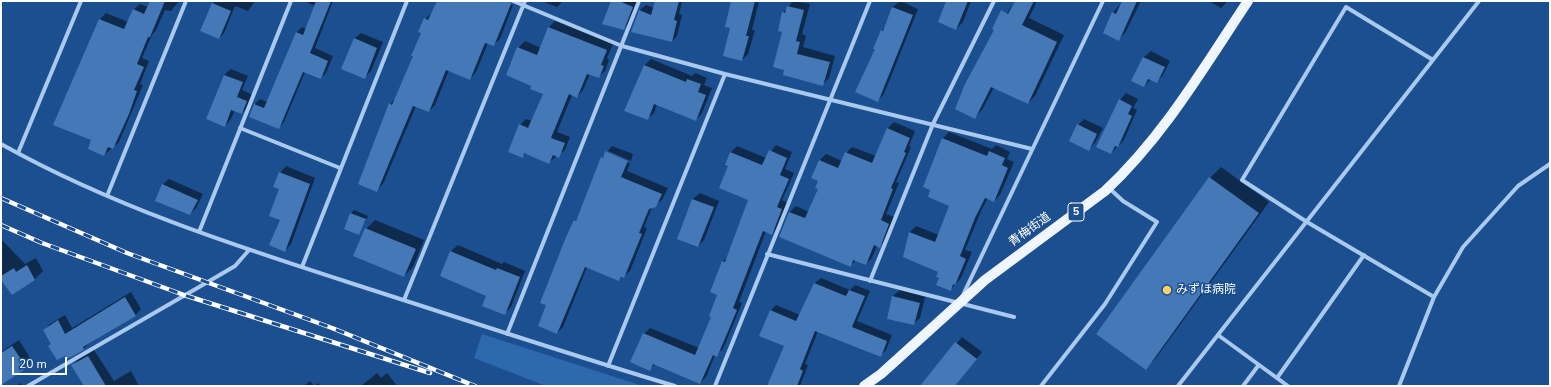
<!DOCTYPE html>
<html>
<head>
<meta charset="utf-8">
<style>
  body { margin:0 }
  #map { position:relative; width:1551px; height:387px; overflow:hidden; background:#1b4f8f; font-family:"Nunito Sans",sans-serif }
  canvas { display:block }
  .frame { position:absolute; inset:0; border:2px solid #fff; pointer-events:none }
  .scale { position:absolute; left:12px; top:357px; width:55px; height:18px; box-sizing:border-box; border:2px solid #fff; border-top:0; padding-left:5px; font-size:12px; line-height:14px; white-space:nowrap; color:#fff; -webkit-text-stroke:3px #1b4f8f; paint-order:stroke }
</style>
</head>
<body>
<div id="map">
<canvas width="1551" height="387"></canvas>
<div class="frame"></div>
<div class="scale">20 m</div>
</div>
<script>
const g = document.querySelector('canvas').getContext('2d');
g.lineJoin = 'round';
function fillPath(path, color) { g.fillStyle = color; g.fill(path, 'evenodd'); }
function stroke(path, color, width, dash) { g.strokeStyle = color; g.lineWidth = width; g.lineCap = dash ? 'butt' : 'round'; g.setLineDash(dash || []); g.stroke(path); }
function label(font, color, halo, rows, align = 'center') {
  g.font = font + ' "Nunito Sans","Noto Sans JP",sans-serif'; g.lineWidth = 3; g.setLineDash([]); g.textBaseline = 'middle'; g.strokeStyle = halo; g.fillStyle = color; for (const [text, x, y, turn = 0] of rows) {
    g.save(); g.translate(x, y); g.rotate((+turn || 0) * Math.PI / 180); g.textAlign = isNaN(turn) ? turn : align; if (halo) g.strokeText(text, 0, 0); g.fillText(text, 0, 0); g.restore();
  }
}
const green = new Path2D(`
  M482,334L643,386H546L474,358Z`);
const shadow = new Path2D(`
  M150,1H179L171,11L165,10L156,30L152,35L142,58L149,61L140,84L143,85L119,142L104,155L92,140L54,124L100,19L106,13L128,22L133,10L140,4L148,7Z
  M214,1H255L248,11L235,6L224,33L219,38L201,31Z
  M304,1H333L315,48L333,56L326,73L321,78L305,72L284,122L279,127L250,116L255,104L260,99L267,102L297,32L302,27L306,29L315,6Z
  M437,1H502L513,5L500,39L493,45L488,43L476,72L470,79L449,70L435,105L429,111L416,106L383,184L376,190L390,104L396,98L414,56L425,19L432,13Z
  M542,1H563L557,7Z
  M613,1H638L630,22L623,29Z
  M656,1H682L679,14L682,15L677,36L672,41L632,31L640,10L646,5L654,8Z
  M732,1H759L752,30H755L748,54L742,60L731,27Z
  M793,1L810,4L802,34L806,36L803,47L835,56L829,78L823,84L785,69L783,13Z
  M900,1L918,9L884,94L878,100L877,49L882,30L886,26L893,7Z
  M948,1H971L963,22L956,29Z
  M1016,1H1037L1029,18L1064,35L1035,96L1028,103L994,87L982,110L975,117L989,52L1007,13Z
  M1123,1H1141L1125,33L1119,39L1113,13Z
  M1209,1H1228L1221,8Z
  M555,21L613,44L607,58L609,60L605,71L598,77L590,74L583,90L577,97L572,95L557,132L570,137L565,150L549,162L526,153L522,156L520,125L526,119L532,121L544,93L532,86L518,48L525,41L541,48L549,27Z
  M361,33L383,42L371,71L364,78L354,39Z
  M1151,51L1170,61L1163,75L1156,82L1150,80L1144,86L1133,80L1144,57Z
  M651,59L692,76L695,73L707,78L704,85L712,88L702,113L696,120L657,104L654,113L647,119L625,110L645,65Z
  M231,69L248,76L242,90L253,95L248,107L242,113L235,110L231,119L225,126L224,75Z
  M1126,93L1138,99L1133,108L1137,110L1124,140L1111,153L1120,100Z
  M1084,119L1103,128L1095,143L1088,150L1078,125Z
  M894,122L915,131L909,146L911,147L896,182L899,183L886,214L895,217L885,240L879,246L877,245L872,258L866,264L856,260L851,265L780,237L790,212L796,206L809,212L819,188V181L813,178L820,160L826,154L842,161L846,153L852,147L876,156L888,128Z
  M949,132L992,149L996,145L1010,152L1007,159L1014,162L1000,195L994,201L988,198L981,211L965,250L972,252L961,278L950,290L940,278L939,271L904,256L910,232L916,226L939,235L951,206L932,189L925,186L943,138Z
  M776,145L792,152L785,169L794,173L782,200L788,203L778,227L772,233L766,231L739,302L742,303L723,349L715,355L706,377L700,383L655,364L650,369L644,334L650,328L699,348L713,317L719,295L711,292L723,261L728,257L749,200L730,166L726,164L731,152L737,146L766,158Z
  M612,146L633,154L631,161L608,151L606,153L630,163L627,171L668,188L662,200L652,207L644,227L647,228L630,271L619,280L587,267L563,327L557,333L547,305L575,221L579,216L602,158Z
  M286,166L315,178L291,244L285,251L281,219L280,173Z
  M1221,167L1269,202L1156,358L1145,369L1210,178Z
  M169,179L203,194L196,208L190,214L157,200L163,184Z
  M700,193L719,201L704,240L698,246L678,238L693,199Z
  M354,210L368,216L359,234L351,213Z
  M375,220L424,240L413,267L404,276L366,229Z
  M1,239L25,264L36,258L43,271L35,279L12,294L1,278Z
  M458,245L502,264L504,262L525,271L511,307L504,314L487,295L441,276L451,251Z
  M821,278L850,290L855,285L870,291L857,321L892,335L886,350L880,356L818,331L805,364L808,365L800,386H768L785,345L770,311L776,305L800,315L815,283Z
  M900,290L925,297L920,318L913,324L893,296Z
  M131,292L141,309L135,316L90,343L83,349L52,343L44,330L50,324L65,315L72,328Z
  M962,337L982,352L955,386H921Z
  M19,340L32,361L26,368L1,384V352Z
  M94,350L114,381L131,371L139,386H85L72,366L78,359Z
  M377,373L381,378L387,373L397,386H361Z
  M310,381L314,386H304Z
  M20,383L22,386H16Z
  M318,383L321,386H315Z`);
const building = new Path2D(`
  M150,1H165L150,37H148L137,64L144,67L134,90L137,91L129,114L113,149L108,147L104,156L88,149L91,140L53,125L99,19L124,29L133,9L144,14Z
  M316,1H331L310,53L328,61L321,79L303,72L279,129L249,117L254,104L264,108L296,32L303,35Z
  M437,1H510L511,4L494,46L485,43L470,80L446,70L429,112L413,106L377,192L358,184L389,103L392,105L413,56H411L421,33L418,32L424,18L428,20Z
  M611,1H619L633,7L624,30L602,24Z
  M655,1H679L674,20L677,21L672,42L631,32L639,10L651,15Z
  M731,1H755L746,36H749L742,61L723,56L730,28L725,27Z
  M946,1H968L956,30L938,22Z
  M1015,1H1034L1022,25L1057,42L1028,104L991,87L975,119L955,109L965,84L994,30L992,29L1001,10L1008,14Z
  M1122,1H1137L1119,41L1103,33L1112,12L1116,14Z
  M212,3L231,11L219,39L200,31Z
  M787,6L804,10L796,41L800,42L797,54L830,62L823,86L783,75L784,70L773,67L782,32L778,31L782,12L785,13Z
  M892,7L913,15L878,102L855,92L875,49H873L881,30L883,31Z
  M548,27L607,50L601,65L604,66L599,78L587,74L577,98L569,94L551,138L565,143L559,158L553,155L549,164L524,153L523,158L508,152L519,124L528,128L543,94L530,89L531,86L506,75L517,47L537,55Z
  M354,38L377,48L365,79L341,69Z
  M1143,57L1165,67L1157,83L1148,79L1144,87L1131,81Z
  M644,65L686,82L687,79L701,84L698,92L706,95L696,121L654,104L648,120L624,111Z
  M224,75L243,82L237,97L247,101L242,114L231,110L225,127L206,119Z
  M1119,99L1132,106L1128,114L1132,116L1118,147L1115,146L1111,154L1096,147Z
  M1077,124L1097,134L1089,151L1069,141Z
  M887,128L910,138L904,152L906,153L891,188L893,189L881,220L889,224L880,248L874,245L866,265L853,260L851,267L779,237L789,212L805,218L818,189L815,188L818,181L811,178L819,160L838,168L845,152L872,163Z
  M942,138L987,156L989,151L1005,158L1002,165L1008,168L994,202L985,198L975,218L960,256L966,259L955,285L953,284L951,291L936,285L939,278L936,277L938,272L903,257L909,232L935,242L949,206L928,197L930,190L923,187Z
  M769,150L787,158L780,175L789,179L777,207L782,209L772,235L763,231L733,308L737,310L729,329L717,357L713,355L700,384L653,364L650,371L630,362L643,333L695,355L711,317L709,316L717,295L710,292L722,261L725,262L748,200L719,188L728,166L725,165L730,152L762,165Z
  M605,151L628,161L621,177L662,194L656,207L649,209L639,233L642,234L624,278L621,277L619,281L585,267L557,334L538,326L546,305L540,303L566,237L574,220L576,221L601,157L603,158Z
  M279,172L310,184L285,252L269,245L280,220L269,216L279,189L273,187Z
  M1209,177L1259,213L1146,370L1096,334Z
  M162,184L198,200L190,215L155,201Z
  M692,199L714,207L698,247L677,239Z
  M350,213L366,219L359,235L344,229Z
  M365,228L416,249L404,277L353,256Z
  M450,251L496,270L497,268L520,277L505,315L482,306L486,296L440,276Z
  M27,265L35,280L12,295L1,280V276L14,268L16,272Z
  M814,283L846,296L849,290L865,296L852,327L887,341L881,357L815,331L800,369L803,371L797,386H767L784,346L759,336L770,310L796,321Z
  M892,296L920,303L914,325L887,319Z
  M125,297L136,316L83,347L84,350L67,359L65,356L57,360L48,346L51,344L43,330L58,320L65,334Z
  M955,342L977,359L955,386H920Z
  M12,346L27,368L1,385V353Z
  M88,356L106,386H84L71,365Z`);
const street = new Path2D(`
  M513,1L622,46L725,74L1032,149
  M1433,60L1346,7L1242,180L1307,222L1434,297
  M240,128L340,168
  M1,144C115,208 242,248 366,288C469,321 571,355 675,386
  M18,153L81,1
  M107,196L186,1
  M199,232L291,1
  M767,254L1014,317
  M302,267L407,1
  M870,281L933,124L994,1
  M962,297L1103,1
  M404,300L525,1
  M507,334L639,1
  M1218,335L1288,386
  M608,366L725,74
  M1277,378L1364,255
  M28,386L206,283L235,266L249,250
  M715,386L870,1
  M1041,386L1105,304L1157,222L1123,201L1109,188
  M1178,386L1479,1
  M1243,386L1258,366
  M1399,386L1434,297L1463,247L1518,186L1550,164`);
const primary = new Path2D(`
  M864,386L881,374L985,280L1105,191C1164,136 1204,67 1248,1`);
const rail = new Path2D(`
  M1,198L127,253L332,328L475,386
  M1,225L42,243L184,295L430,373`);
const markers = [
  [1167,290,5,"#ffd166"]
];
const shields = [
  [1076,212,16]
];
const shieldNames = [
  ["5",1076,212]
];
const streetNames = [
  ["青梅街道",1030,230,-36]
];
const poiNames = [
  ["みずほ病院",1176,290]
];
fillPath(green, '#2e69ad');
fillPath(shadow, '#0007');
fillPath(building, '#4478b7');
stroke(street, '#a9c9ee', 4);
stroke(primary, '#f0f6ff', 10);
stroke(rail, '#fff', 4.5);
stroke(rail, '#1b4f8f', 3, [9]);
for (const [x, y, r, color] of markers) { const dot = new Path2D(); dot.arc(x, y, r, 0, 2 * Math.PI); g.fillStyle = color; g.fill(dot); stroke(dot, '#1b4f8f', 1.5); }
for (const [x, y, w] of shields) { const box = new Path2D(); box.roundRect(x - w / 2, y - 9, w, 18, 3); g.fillStyle = '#1b4f8f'; g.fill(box); stroke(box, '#fff', 1); }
label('bold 11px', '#fff', null, shieldNames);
label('12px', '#fff', '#1b4f8f', streetNames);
label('12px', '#fff', '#1b4f8f', poiNames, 'left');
</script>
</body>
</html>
